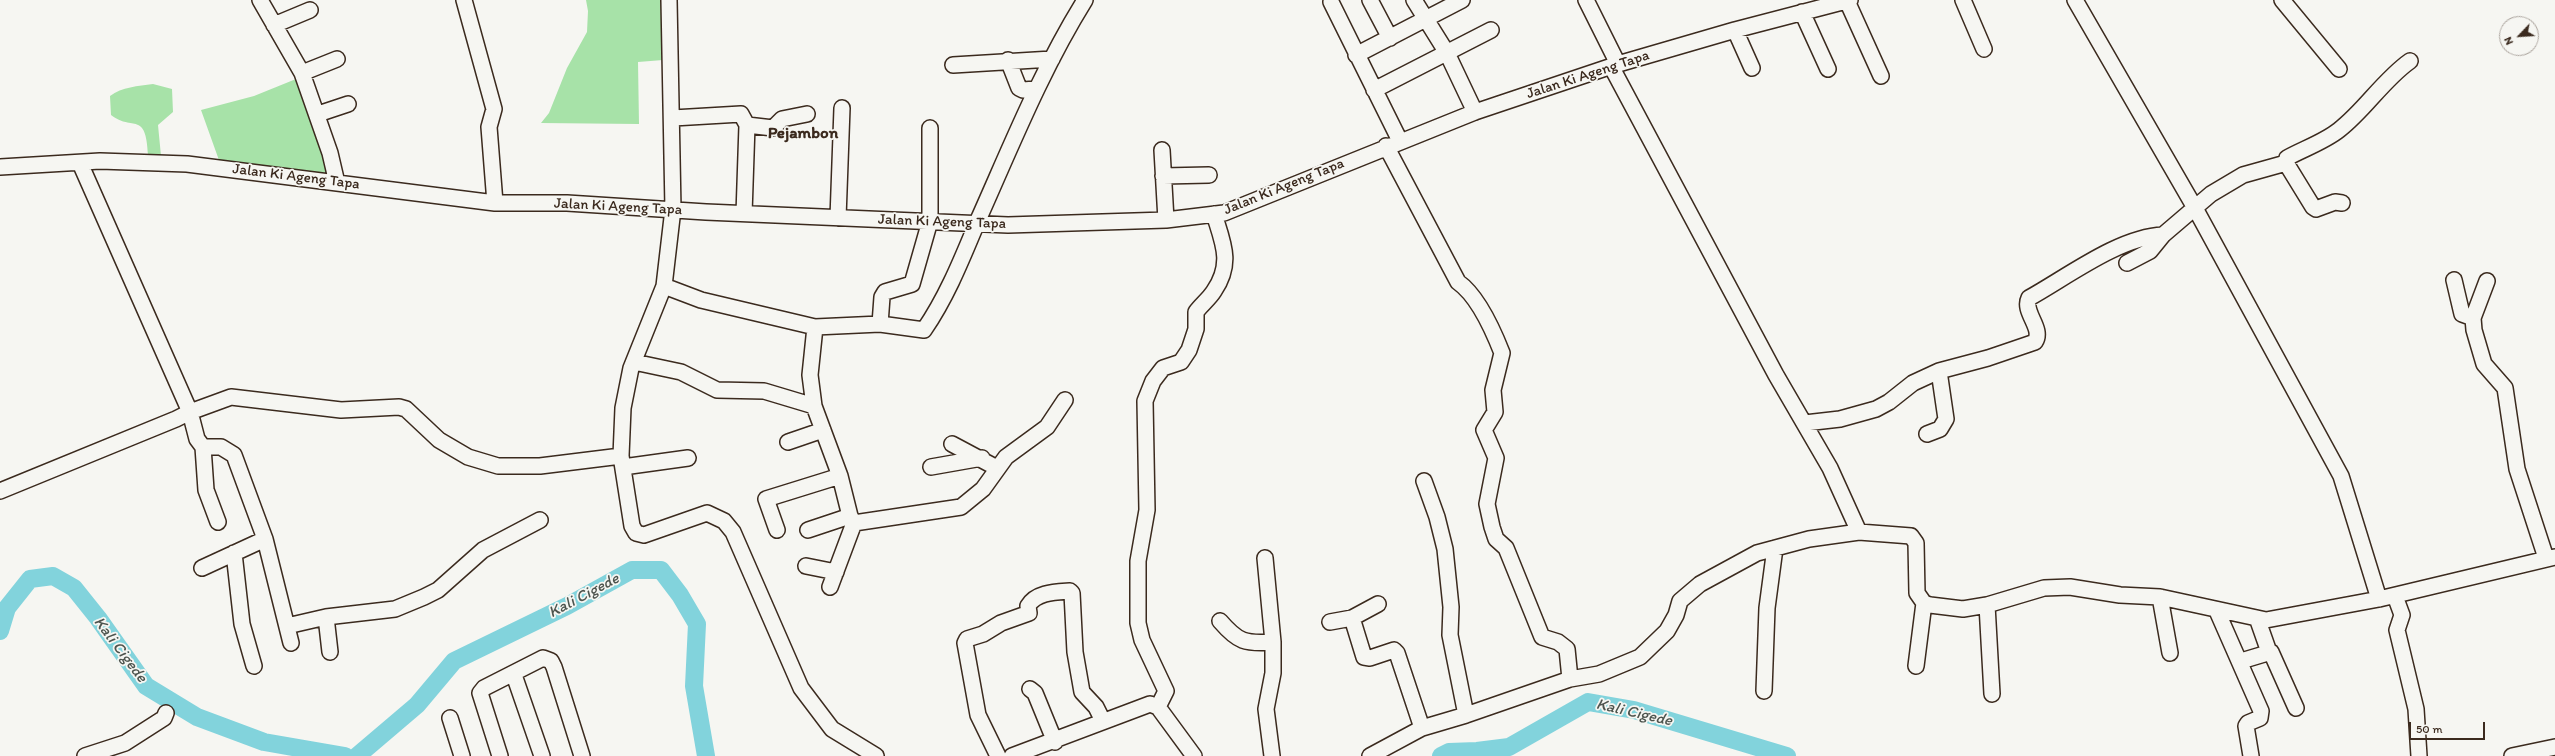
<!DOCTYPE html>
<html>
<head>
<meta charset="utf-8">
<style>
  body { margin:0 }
  #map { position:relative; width:2555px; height:756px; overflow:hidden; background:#f6f6f2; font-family:Itim,sans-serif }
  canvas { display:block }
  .north { position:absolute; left:2499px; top:16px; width:40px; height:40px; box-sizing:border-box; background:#f6f6f2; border:1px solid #aba49d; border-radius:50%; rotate:245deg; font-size:11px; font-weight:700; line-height:16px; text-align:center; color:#3b2a1e }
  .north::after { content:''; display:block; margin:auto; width:14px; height:18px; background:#3b2a1e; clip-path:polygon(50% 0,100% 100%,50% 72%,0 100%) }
  .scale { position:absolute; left:2409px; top:722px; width:76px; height:18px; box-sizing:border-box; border:2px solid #3b2a1e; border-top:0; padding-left:5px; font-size:12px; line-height:14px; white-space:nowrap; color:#3b2a1e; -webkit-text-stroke:3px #f6f6f2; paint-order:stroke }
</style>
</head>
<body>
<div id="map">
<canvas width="2555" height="756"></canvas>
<div class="north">N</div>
<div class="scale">50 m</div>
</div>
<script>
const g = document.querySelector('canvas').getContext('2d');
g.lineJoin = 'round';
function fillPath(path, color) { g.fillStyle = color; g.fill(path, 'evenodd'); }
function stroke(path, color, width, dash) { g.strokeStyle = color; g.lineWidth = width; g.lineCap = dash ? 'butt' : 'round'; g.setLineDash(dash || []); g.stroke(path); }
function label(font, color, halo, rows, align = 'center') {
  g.font = font + ' Itim,sans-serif'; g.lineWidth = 3.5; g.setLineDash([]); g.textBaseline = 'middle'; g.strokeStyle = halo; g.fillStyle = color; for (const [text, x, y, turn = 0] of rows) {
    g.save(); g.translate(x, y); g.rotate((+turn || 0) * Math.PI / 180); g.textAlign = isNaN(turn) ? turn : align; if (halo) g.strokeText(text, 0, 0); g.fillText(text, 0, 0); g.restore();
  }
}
const green = new Path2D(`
  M586,0H662L663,60L638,62L639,124L541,123L549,113L567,68L587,32L588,11Z
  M296,79L303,90L331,177L220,163L201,110L254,96Z
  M153,84L172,89L173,112L158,125L161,156L148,155C146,110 133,132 111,115L110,96C122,87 138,86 153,84Z`);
const river = new Path2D(`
  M0,631L7,608L30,579L53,576L74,588L98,618L146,686L197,717L264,742L345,756
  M357,756L417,705L454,661L567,606L632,570H661L680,595L697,624L694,686L706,756
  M1441,756L1449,752L1477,751L1509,747L1588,702L1634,710L1787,756`);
const minor = new Path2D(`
  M260,0L302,73L330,153L337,183
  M464,0L494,109L489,127L495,203
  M669,0L673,209L664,286L631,368L623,408L621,456L632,526L636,533L644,535L707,513L724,521L733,532L801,688L832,729L876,756
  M1370,0L1390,38
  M1414,0L1447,53L1475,112
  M1586,0L1618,64
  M1963,0L1984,49
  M2075,0L2195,208L2341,476L2379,599
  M2282,0L2339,69
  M1847,1L1881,76
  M1331,2L1400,141
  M1802,12L1828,69
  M274,25L310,10
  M1735,30L1752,68
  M1356,55L1462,0
  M1008,60L1019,88L1023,90L1036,89
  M953,65L1052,59
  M1611,66L1776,375L1830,468L1859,532
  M302,73L337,59
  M1374,90L1491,30
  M318,114L348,104
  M673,118L741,114L747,125L744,214
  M747,125L773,128L782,119L807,114
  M1386,146L1458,282C1478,296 1493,330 1502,353L1493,390L1495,412L1484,430L1496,458L1487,504L1492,527L1496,539L1506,548L1542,637L1558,642L1567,649L1570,679
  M1162,150L1166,220
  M80,163L190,412L197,439L203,447H221L234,455L265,539L291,643
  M2286,163L2287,158C2303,149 2324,142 2339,130C2365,110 2383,80 2410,61
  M0,167L100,161L187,164L495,203H567L706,212L1008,225L1166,220L1224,213L1475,112L1618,64L1735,30L1850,0
  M1163,176L1209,175
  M838,218L842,108
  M2127,263L2150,251L2163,235L2211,194L2243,175L2286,163L2313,207L2316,209L2335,202L2342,203
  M2454,280L2462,314L2473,318
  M2487,281L2473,318L2474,330L2484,364L2505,388L2517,469L2546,558
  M664,286L701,300L815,327L810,375L814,406L840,476L850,516L854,523L961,507L983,489L1006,457L1047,427L1065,400
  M880,324L882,297L885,292L912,284L930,221V128
  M815,327L880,324L924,330C948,295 963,256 979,218C1012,144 1042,69 1085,0
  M634,362L681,372L717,390L764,391L814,406
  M1805,423L1840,419L1876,409L1889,402L1913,383L1939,371L1988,358L2035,342C2044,328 2022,312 2029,298C2067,277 2119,237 2163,235
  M1927,434L1940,429L1946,419L1939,371
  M788,442L823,430
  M952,444L997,468
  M203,447L206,490L218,522
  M623,467L688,458
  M931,467L982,458
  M1424,481L1437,517L1445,549L1451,607L1450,635L1466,715
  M0,491L176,419L190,412L231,397L341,410L399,407L406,409L439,440L468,457L498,466H540L621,456
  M777,530L766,499L840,476
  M808,530L850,516
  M234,553L242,624L254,666
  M1265,558L1273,642V673L1266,709L1272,756
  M806,566L836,572
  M202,568L265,539
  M830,587L854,523
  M2395,596L2402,615L2397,630L2416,709L2419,756
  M2160,597L2170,653
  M1987,605L1992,694
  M2217,611L2261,711L2260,718L2248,723L2246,726L2251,756
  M326,617L330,652
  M1352,618L1364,657L1370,658L1394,650L1397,653L1422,728
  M2257,618L2269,652
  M1220,621C1238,642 1245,644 1273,642
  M1330,622L1352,618L1378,604
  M287,626L326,617L395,609L424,597L438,590L483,550L540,520
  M2241,661L2271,652L2296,708
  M1916,666L1924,603
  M514,675L542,756
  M1030,689L1035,693L1055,742
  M1764,691L1767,608L1775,548
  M1158,707L1166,691L1142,640L1138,623V561L1147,510L1145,401L1153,381L1163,368L1181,362L1189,350L1196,329V312C1201,305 1209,299 1214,291C1233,263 1223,243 1214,214
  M450,718L462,756
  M85,756L125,743L164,718L166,713
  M500,756L480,693L484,688L543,658L551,661L554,667L582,756
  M998,756L978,715L965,643L967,639L983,634L1001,623L1029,613L1028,606C1036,592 1056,592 1070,591L1072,593L1075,652L1082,692L1096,707L1103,721
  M1012,756L1150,704L1158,707L1194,756
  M1370,756L1422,728L1466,715L1570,679L1599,674L1640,657L1667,631L1676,615L1680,601L1700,584L1757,553L1809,539L1859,532L1911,536L1916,543L1917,593L1924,603L1930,605L1963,609L1987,605L2044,588L2070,587L2120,595L2160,597L2266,620L2379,599L2555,557
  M2512,756L2555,747`);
const streetNames = [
  ["Jalan Ki Ageng Tapa",1588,75,-18],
  ["Jalan Ki Ageng Tapa",296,177,7],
  ["Jalan Ki Ageng Tapa",1284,187,-22],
  ["Jalan Ki Ageng Tapa",618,207,3],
  ["Jalan Ki Ageng Tapa",942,222,2]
];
const waterNames = [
  ["Kali Cigede",584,596,-28],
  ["Kali Cigede",120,650,53],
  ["Kali Cigede",1634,713,13]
];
const quarterNames = [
  ["Pejambon",803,134]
];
fillPath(green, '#a7e2a8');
stroke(river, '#82d3dc', 18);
stroke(minor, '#3b2a1e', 18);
stroke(minor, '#f6f6f2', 15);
label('15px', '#3b2a1e', '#f6f6f2', streetNames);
label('italic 16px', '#4d544e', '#f6f6f2', waterNames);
label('bold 17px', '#3b2a1e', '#f6f6f2', quarterNames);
</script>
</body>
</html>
